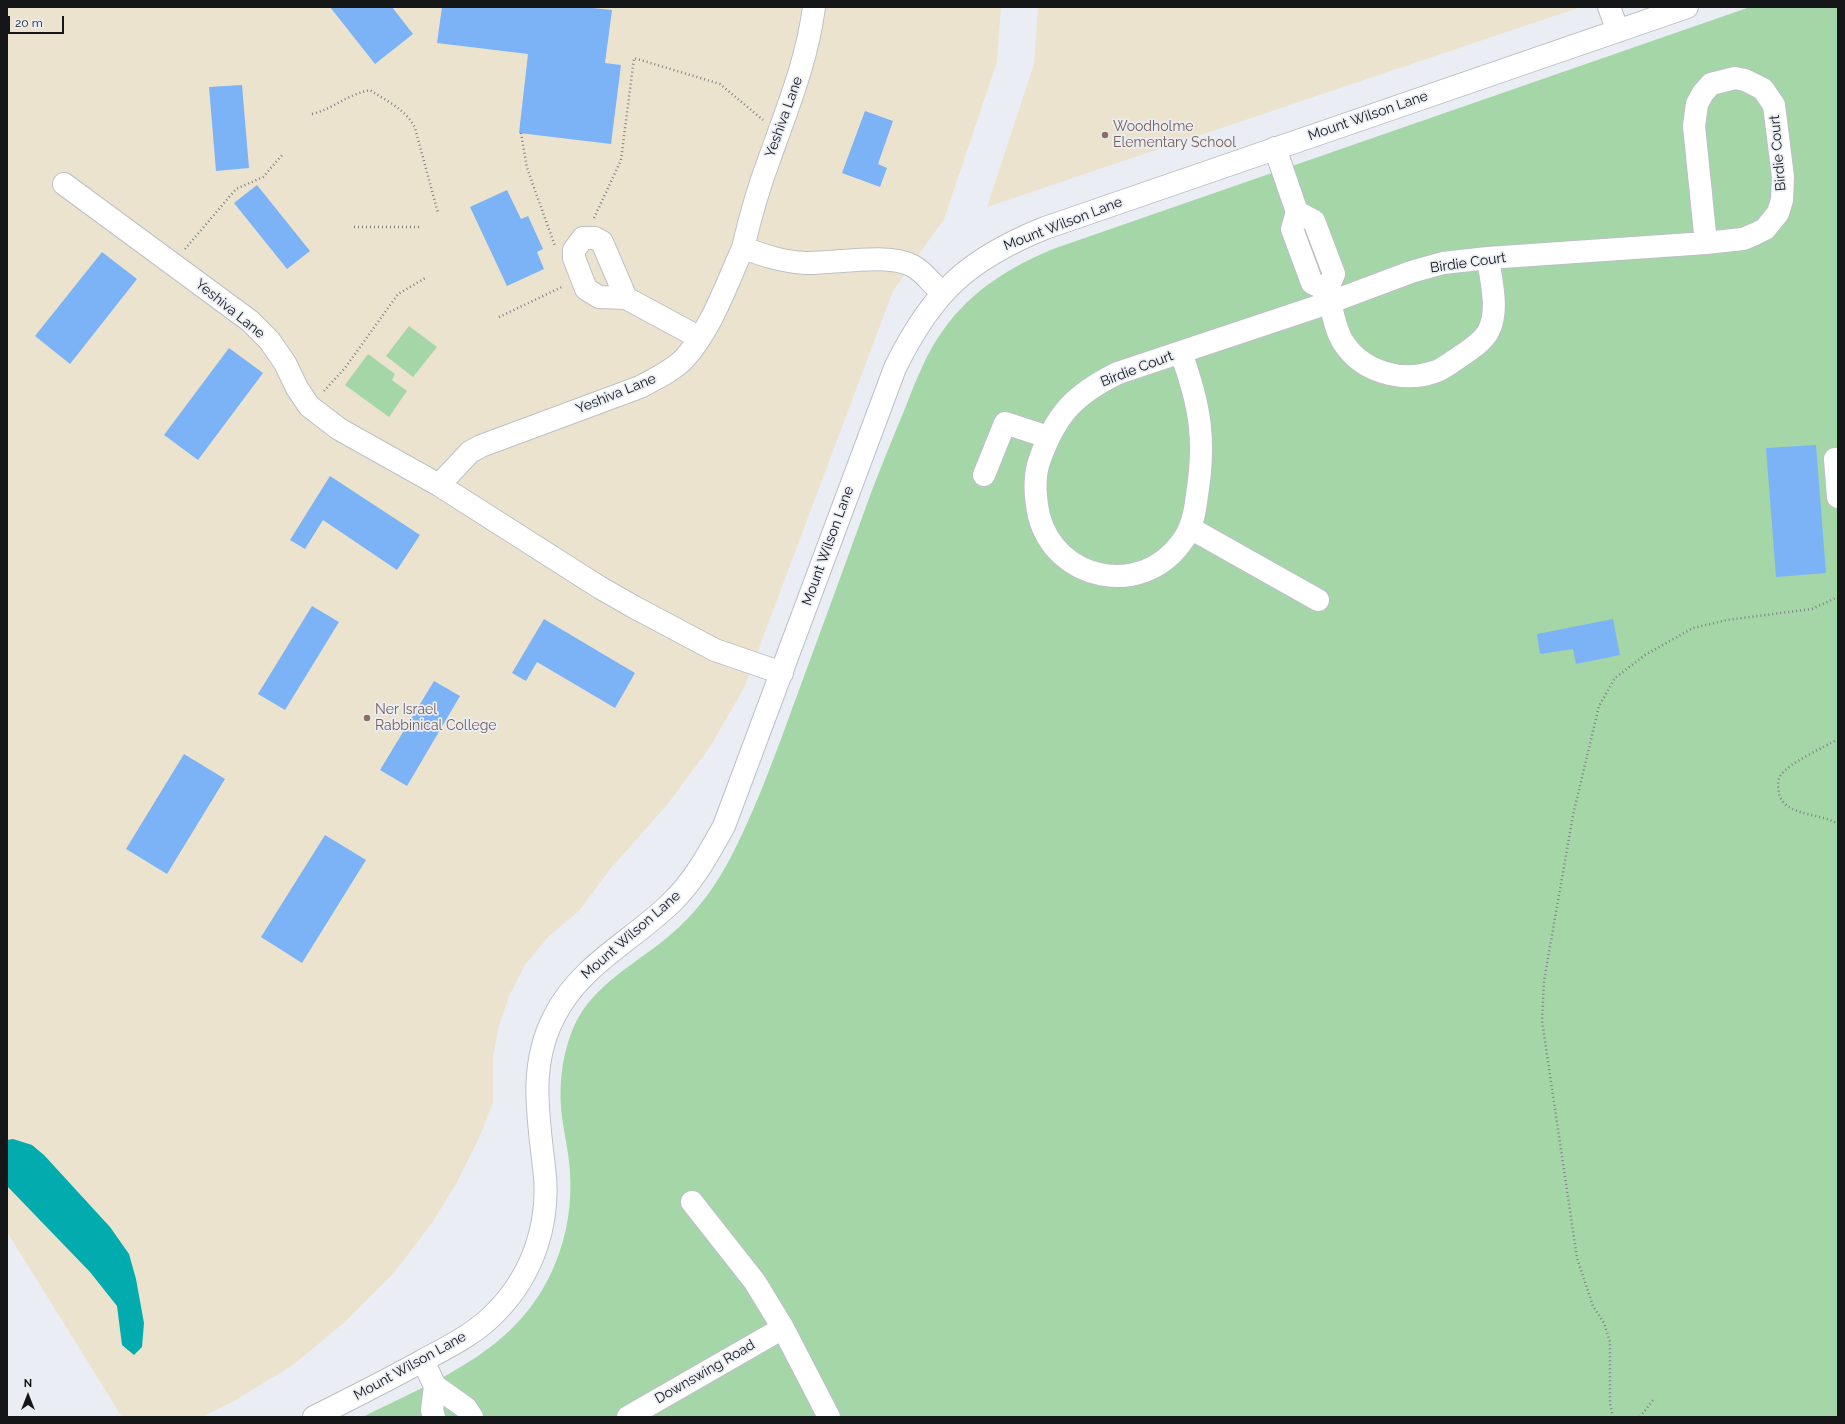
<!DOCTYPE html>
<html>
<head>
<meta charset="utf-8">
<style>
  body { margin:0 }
  #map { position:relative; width:1845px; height:1424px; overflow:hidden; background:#eaeef4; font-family:Raleway,sans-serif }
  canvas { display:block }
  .frame { position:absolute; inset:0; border:8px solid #141618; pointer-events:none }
  .north { position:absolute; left:8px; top:1376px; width:40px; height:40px; -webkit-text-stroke:3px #eaeef4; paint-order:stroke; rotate:0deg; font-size:11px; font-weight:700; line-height:16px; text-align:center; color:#141618 }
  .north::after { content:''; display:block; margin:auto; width:14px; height:18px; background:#141618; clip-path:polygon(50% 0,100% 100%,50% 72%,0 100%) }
  .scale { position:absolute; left:8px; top:16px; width:56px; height:18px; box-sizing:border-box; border:2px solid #141618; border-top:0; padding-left:5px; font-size:12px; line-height:14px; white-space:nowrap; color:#141618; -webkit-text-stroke:3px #eaeef4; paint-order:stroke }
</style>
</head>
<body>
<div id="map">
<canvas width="1845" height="1424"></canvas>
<div class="frame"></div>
<div class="north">N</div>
<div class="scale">20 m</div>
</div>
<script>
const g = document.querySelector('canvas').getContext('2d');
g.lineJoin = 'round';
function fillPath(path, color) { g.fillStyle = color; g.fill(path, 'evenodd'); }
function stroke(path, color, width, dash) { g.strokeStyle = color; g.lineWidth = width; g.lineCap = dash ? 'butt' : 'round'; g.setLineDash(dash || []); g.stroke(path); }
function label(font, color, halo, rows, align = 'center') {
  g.font = font + ' Raleway,sans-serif'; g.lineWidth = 3.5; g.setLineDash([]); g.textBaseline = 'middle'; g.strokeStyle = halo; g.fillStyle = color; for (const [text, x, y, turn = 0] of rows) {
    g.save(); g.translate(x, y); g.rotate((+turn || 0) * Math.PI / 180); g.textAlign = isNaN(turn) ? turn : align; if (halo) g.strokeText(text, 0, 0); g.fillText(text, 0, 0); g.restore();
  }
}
const education = new Path2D(`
  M7,7H1001L997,62L944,219L893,291L744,688L710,747L667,805L611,868L579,911L549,936L525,965L510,994L499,1025L493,1057V1102L480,1136L456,1184L432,1223L393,1274L345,1322L293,1365L234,1401L202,1417H122L7,1232Z
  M1038,7H1581L987,207L1034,64Z`);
const green = new Path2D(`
  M1750,7H1838V1417H363C440,1378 520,1350 555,1264C567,1235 572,1204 570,1173C569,1151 563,1130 561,1108C559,1080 563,1050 575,1024C594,984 637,963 669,936C697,913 718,883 734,851C760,799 779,744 799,690C823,625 847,559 871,493C882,464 894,435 906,406C916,380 927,352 944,329C972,290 1010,267 1053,249Z
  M409,326L437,347L413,377L386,356Z
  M368,354L395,374L392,380L407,391L389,417L345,385Z`);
const water = new Path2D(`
  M13,1139L32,1145L44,1155L110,1227L129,1254L136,1279L144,1323L142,1347L134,1355L122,1345L117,1306L90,1272L7,1186V1140Z`);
const building = new Path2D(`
  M330,7H392L413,34L375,64Z
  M442,7H583L612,10L605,63L621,65L611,144L519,133L528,54L437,43Z
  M242,85L249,168L216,171L209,87Z
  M865,111L893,121L878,164L887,168L880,187L842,173Z
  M257,185L310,251L287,269L234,203Z
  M507,190L521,219L528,216L543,249L537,252L544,269L507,286L470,207Z
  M102,252L137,279L70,364L35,336Z
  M229,348L263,373L198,460L164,435Z
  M1816,445L1826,573L1776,577L1766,448Z
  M330,476L420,535L397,570L323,520L305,549L290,540Z
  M312,606L339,622L285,710L258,694Z
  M544,619L635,673L615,708L537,662L526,681L512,673Z
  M1613,619L1620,655L1576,664L1573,649L1540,654L1537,634Z
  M434,681L460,696L407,786L380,770Z
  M184,754L225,779L167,874L126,849Z
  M325,835L366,860L302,963L261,937Z`);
const path = new Path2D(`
  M312,114C333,109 346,95 370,90C386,101 406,109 415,128L438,213
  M521,133L527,168L555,246
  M594,218L621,160L634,58L720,84L763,120
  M354,227H420
  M185,249L236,189L263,177L283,154
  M499,317L564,286
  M324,391L345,368L398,294L427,277
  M1838,739C1824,747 1789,763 1781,775C1777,779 1778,787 1779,793C1779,798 1785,805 1789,807C1804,816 1823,815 1838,824
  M1613,1417L1610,1404V1342L1604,1323L1593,1306L1577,1258L1542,1021L1544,981L1573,815L1599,706L1615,678L1645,655L1693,628L1727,620L1812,609L1838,597
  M1640,1417L1653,1400`);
const minor = new Path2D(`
  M1609,7L1618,31
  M1275,148L1297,212L1292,229L1312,283L1327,290
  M64,184L250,321L269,340L285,363L297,388L309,406L339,429L439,485L599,587L634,607L715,650L782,673
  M1297,212L1314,221L1334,274L1327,290C1332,306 1334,328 1343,342C1362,372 1402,383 1434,372C1441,370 1449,364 1455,360C1466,352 1483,343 1489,330C1499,309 1491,281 1488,258
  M743,248C750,218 758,189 769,160C787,109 807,61 814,7
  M626,298L599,297L586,289L574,258V250L583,238H595L602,242L626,298L700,338
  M1181,353C1200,405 1206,440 1197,495C1195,512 1192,529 1181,543C1141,598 1056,581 1039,516C1035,497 1033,477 1040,459C1056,414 1075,394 1118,373L1331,302L1411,272L1443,263L1488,258L1706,243L1743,239L1755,234L1765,229L1778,213L1782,200L1783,177L1774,105L1763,89L1745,80L1735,78L1711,84L1703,93L1697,104L1694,126L1706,243
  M1838,459H1835L1838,497
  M984,475L1005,423L1048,437
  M439,485L470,452L481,446L640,387C655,379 672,371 684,359C712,328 726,285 743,248C763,255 783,262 805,263C834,264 888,252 913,266C924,272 933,285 942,293
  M1190,528L1318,600
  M692,1202L755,1282L783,1328L829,1417
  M423,1361L435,1386L466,1408L472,1417
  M314,1417C350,1399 386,1381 422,1361C448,1347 477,1333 497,1311C534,1273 551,1220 544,1167C538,1115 529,1065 554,1017C579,966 632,941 671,903C694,881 709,853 724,826L895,368C932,292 968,259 1045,228L1687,7
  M434,1417L432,1410L435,1386
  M628,1417L783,1328`);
const markers = [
  [1105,135,4,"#8d6e63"],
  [367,718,4,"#8d6e63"]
];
const streetNames = [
  ["Mount Wilson Lane",1368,116,-19],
  ["Yeshiva Lane",784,117,-70],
  ["Birdie Court",1778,153,-95],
  ["Mount Wilson Lane",1063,224,-21],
  ["Birdie Court",1468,263,-8],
  ["Yeshiva Lane",230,309,39],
  ["Birdie Court",1137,369,-21],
  ["Yeshiva Lane",616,394,-22],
  ["Mount Wilson Lane",828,546,-70],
  ["Mount Wilson Lane",631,935,-41],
  ["Mount Wilson Lane",410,1366,-29],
  ["Downswing Road",705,1372,-30]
];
const educationNames = [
  ["Woodholme",1113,127],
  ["Elementary School",1113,143],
  ["Ner Israel",375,710],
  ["Rabbinical College",375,726]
];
fillPath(education, '#ece3ce');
fillPath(green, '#a5d6a8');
fillPath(water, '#02abad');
fillPath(building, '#7cb3f7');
stroke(minor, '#bcc0c6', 24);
stroke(path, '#7e8185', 2.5, [1, 3]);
stroke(minor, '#fff', 22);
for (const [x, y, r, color] of markers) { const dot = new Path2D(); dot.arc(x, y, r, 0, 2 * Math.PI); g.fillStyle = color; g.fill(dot); stroke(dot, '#eaeef4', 1.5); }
label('14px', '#141618', '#eaeef4', streetNames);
label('14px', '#785e54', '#eaeef4', educationNames, 'left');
</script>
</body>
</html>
